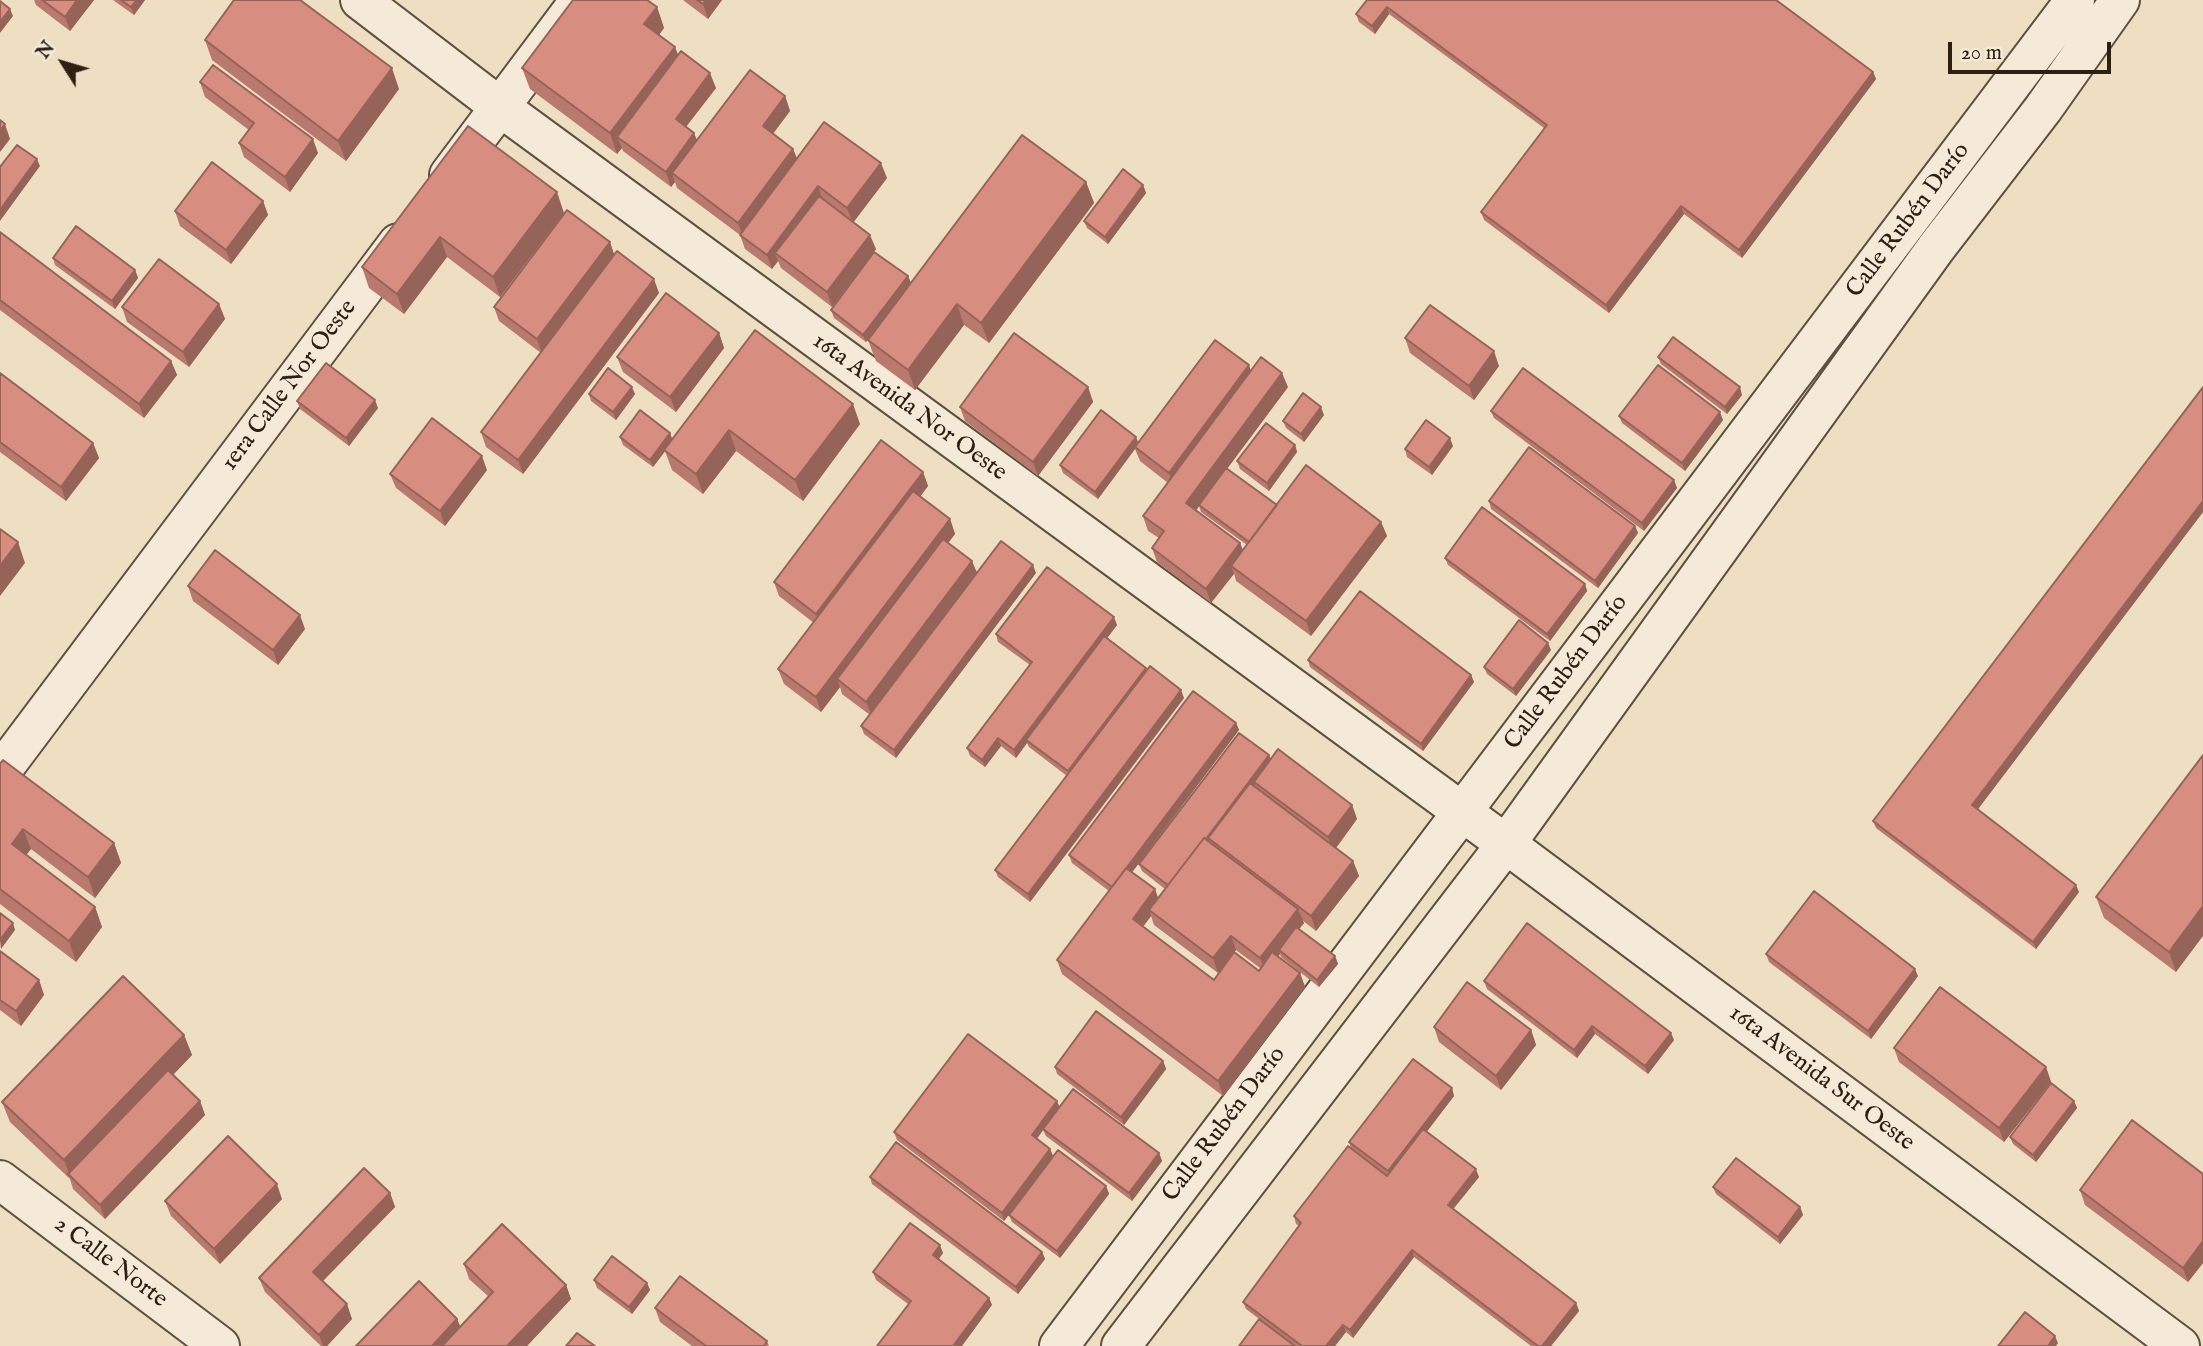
<!DOCTYPE html>
<html>
<head>
<meta charset="utf-8">
<style>
  body { margin:0 }
  #map { position:relative; width:2203px; height:1346px; overflow:hidden; background:#eedec2; font-family:"IM FELL English",serif }
  canvas { display:block }
  .north { position:absolute; left:28px; top:28px; width:70px; height:70px; -webkit-text-stroke:5px #f4ead7; paint-order:stroke; rotate:307deg; font-size:19px; font-weight:700; line-height:28px; text-align:center; color:#2c2015 }
  .north::after { content:''; display:block; margin:auto; width:24px; height:32px; background:#2c2015; clip-path:polygon(50% 0,100% 100%,50% 72%,0 100%) }
  .scale { position:absolute; left:1948px; top:42px; width:163px; height:32px; box-sizing:border-box; border:4px solid #2c2015; border-top:0; padding-left:9px; font-size:21px; line-height:24px; white-space:nowrap; color:#2c2015; -webkit-text-stroke:5px #f4ead7; paint-order:stroke }
</style>
</head>
<body>
<div id="map">
<canvas width="2203" height="1346"></canvas>
<div class="north">N</div>
<div class="scale">20 m</div>
</div>
<script>
const g = document.querySelector('canvas').getContext('2d');
g.lineJoin = 'round';
function stroke(path, color, width, dash) { g.strokeStyle = color; g.lineWidth = width; g.lineCap = dash ? 'butt' : 'round'; g.setLineDash(dash || []); g.stroke(path); }
function fillPath(path, color) { g.fillStyle = color; g.fill(path, 'evenodd'); }
function label(font, color, halo, rows, align = 'center') {
  g.font = font + ' "IM FELL English",serif'; g.lineWidth = 5; g.setLineDash([]); g.textBaseline = 'middle'; g.strokeStyle = halo; g.fillStyle = color; for (const [text, x, y, turn = 0] of rows) {
    g.save(); g.translate(x, y); g.rotate((+turn || 0) * Math.PI / 180); g.textAlign = isNaN(turn) ? turn : align; if (halo) g.strokeText(text, 0, 0); g.fillText(text, 0, 0); g.restore();
  }
}
const minor = new Path2D(`
  M360,0L500,107L1506,844L2180,1346
  M449,175L580,0
  M0,773L398,243
  M0,1180L220,1346`);
const tertiary = new Path2D(`
  M1059,1346L2075,0
  M1121,1346L1506,844L1936,248L2043,109L2120,0`);
const wall = new Path2D(`
  M34,0H94L70,31L36,5Z
  M113,0H145L134,15Z
  M683,0H722L708,19Z
  M1367,0L1873,72L1876,79L1742,258L1684,214L1609,313L1484,220L1481,212L1544,128L1389,14L1375,34L1359,22L1356,14Z
  M657,7L664,28L659,35L678,55L716,88L686,127L697,140L785,96L790,111L773,134L793,149L797,158L887,178L853,222L876,249L832,307L781,268L778,261L772,269L745,249L740,235L677,188L675,182L671,187L623,151L622,148L617,154L530,89L522,68Z
  M205,40L399,89L346,161L212,60Z
  M200,82L318,153L290,192L244,157L239,143L249,130L205,97Z
  M468,126L564,213L500,297L447,257L404,314L369,288L362,267Z
  M1086,182L1094,203L989,343L964,325L915,390L876,361L868,340Z
  M1143,185L1146,193L1108,244L1087,228L1084,221Z
  M263,201L268,215L231,264L180,226L175,211Z
  M0,232L171,361L177,375L144,418L0,310Z
  M610,242L614,255L659,293L523,474L486,447L481,432L541,353L499,321L494,307Z
  M53,258L135,270L138,278L115,309L55,265Z
  M908,276L911,283L866,342L834,318L831,310Z
  M219,304L225,319L189,367L127,322L122,307Z
  M755,330L860,424L803,501L736,451L703,494L672,470L665,451L653,467L623,445L620,437L670,433L672,439Z
  M719,333L724,348L676,412L623,372L617,357Z
  M1405,338L1499,366L1474,400L1410,353Z
  M1658,357L1742,395L1727,414L1661,364Z
  M1251,371L1288,387L1227,469L1277,505L1381,522L1387,536L1311,636L1236,581L1234,573L1211,603L1157,562L1152,548L1159,538L1148,531L1143,516L1168,483L1140,461L1135,449L1098,499L1063,473L1060,465L1138,442ZM1199,506L1201,512L1247,545L1243,550L1240,543L1196,511Z
  M0,373L93,443L99,458L66,501L0,452Z
  M1088,387L1093,402L1038,476L965,421L960,407Z
  M2203,387V512L1978,809L2079,892L2036,949L1876,828L1873,821Z
  M589,394H635L616,420L591,401Z
  M297,401L378,408L349,446L300,409Z
  M1491,411L1674,480L1677,488L1644,531L1494,418Z
  M1324,415L1304,442L1286,428L1283,421Z
  M1619,416L1723,420L1685,471L1622,423Z
  M1295,445L1297,452L1269,491L1240,469L1237,461Z
  M1453,446L1432,475L1407,457L1405,449Z
  M487,470L445,526L396,488L390,474Z
  M923,472L928,486L920,497L950,519L955,534L948,543L977,573H1036L896,758L864,734L861,726L870,715L842,694L840,687L821,712L784,684L778,669L814,623L779,596L774,582Z
  M1489,501L1635,526L1638,533L1598,588L1491,509Z
  M1445,558L1585,584L1587,591L1550,641L1448,565Z
  M188,586L305,629L278,665L193,601Z
  M1117,625L1107,638L1147,671L1184,698L1030,902L998,877L995,870L1067,776L1029,747L1027,743L1016,758L1001,746L985,767L970,756L967,748L1030,665L998,642L996,634Z
  M1551,650L1516,696L1487,674L1484,667Z
  M1308,660L1471,675L1474,682L1423,751L1310,667Z
  M1236,723L1239,730L1132,872L1155,889L1158,898L1165,889L1142,871L1139,864L1269,755L1271,759L1352,805L1357,819L1336,848L1353,861L1359,876L1316,931L1302,920L1304,923L1299,929L1335,956L1338,964L1319,987L1281,957L1280,954L1278,956L1300,973L1305,987L1223,1096L1062,974L1057,960L1109,891L1072,863L1069,855ZM1151,916L1154,925L1218,973L1229,959L1214,980L1143,927ZM1236,950L1260,968L1259,971L1234,952Z
  M2203,755L2176,972L2104,918L2096,897Z
  M0,764L114,843L121,863L95,898L31,849L26,855L95,907L102,927L76,962L0,904Z
  M0,951L39,980L44,995L21,1026L0,1010Z
  M1766,954L1918,976L1871,1039L1769,962Z
  M1484,981L1674,1040L1648,1074L1595,1034L1577,1058L1487,989Z
  M1434,1027L1531,1030L1536,1045L1501,1090L1439,1042Z
  M184,1035L192,1055L173,1075L200,1101L205,1115L105,1219L73,1189L70,1179L10,1122L2,1102Z
  M1894,1048L2046,1067L2051,1082L2004,1142L1899,1062Z
  M1163,1061L1166,1069L1124,1125L1057,1074L1055,1067Z
  M1452,1088L1454,1096L1426,1132L1479,1177L1453,1209L1576,1303L1579,1311L1551,1346H1531L1414,1257L1353,1338L1346,1332L1335,1346H1295L1246,1309L1243,1302L1299,1226L1296,1224L1294,1216L1351,1148L1349,1142Z
  M2074,1101L2077,1108L2036,1162L2013,1144L2010,1137Z
  M1059,1107L1159,1153L1162,1161L1132,1201L1046,1136L1043,1130L1037,1139L1050,1149L1053,1156L1004,1221L897,1140L894,1132Z
  M2203,1174V1263L2188,1282L2085,1205L2080,1190Z
  M870,1177L1042,1252L1045,1259L1018,1294L872,1184Z
  M1106,1186L1109,1194L1060,1258L1012,1222L1009,1215Z
  M1713,1187L1800,1207L1803,1215L1780,1244L1716,1194Z
  M390,1193L395,1207L323,1281L352,1319L327,1346H321L265,1292L259,1278Z
  M282,1199L220,1264L171,1216L165,1201Z
  M943,1253L938,1259L989,1298L992,1305L908,1304L876,1280L873,1272Z
  M464,1264L566,1285L571,1299L527,1346H356L457,1319L460,1327L489,1297L469,1279Z
  M594,1280L647,1283L650,1290L632,1314L597,1288Z
  M655,1308L767,1341L769,1346H692L660,1322Z`);
const shadedWall = new Path2D(`
  M77,0H94L70,31L65,17Z
  M137,0H145L134,15L131,7Z
  M706,0H722L708,19L703,4Z
  M657,7L664,28L652,44L644,24Z
  M1387,7L1389,14L1375,34L1372,26Z
  M10,9L13,16L0,33V22Z
  M675,47L683,67L617,137L622,148L617,154L610,133Z
  M392,68L399,89L346,161L338,141Z
  M1873,72L1876,79L1742,258L1739,250Z
  M710,73L716,88L681,133L676,119Z
  M785,96L790,111L768,140L763,126Z
  M5,124L10,139L0,152V131Z
  M694,133L700,147L672,173L675,182L671,187L666,172Z
  M313,139L318,153L290,192L285,177Z
  M793,149L799,164L744,238L738,223Z
  M37,159L40,166L0,221V210Z
  M881,163L887,178L853,223L847,208Z
  M1086,182L1094,203L989,343L981,323Z
  M1143,185L1146,193L1108,244L1105,237Z
  M818,186L823,201L775,253L778,261L772,269L767,255Z
  M557,192L564,213L500,297L493,277Z
  M263,201L268,215L231,264L226,250Z
  M1681,206L1684,214L1609,313L1606,305Z
  M870,235L876,249L832,307L827,292Z
  M440,237L447,257L404,314L397,294Z
  M610,242L615,257L542,354L537,339Z
  M135,270L138,278L115,309L112,301Z
  M908,276L911,283L866,342L863,335Z
  M654,279L659,293L523,474L518,460Z
  M219,304L225,319L189,367L183,352Z
  M957,304L964,325L915,390L908,370Z
  M719,333L724,348L676,412L670,397Z
  M1494,351L1499,366L1474,400L1469,386Z
  M171,361L177,375L144,418L139,404Z
  M1249,365L1254,380L1174,487L1169,473Z
  M1282,373L1288,387L1191,517L1186,503Z
  M632,387L635,394L616,420L613,412Z
  M1088,387L1093,402L1038,476L1033,462Z
  M1740,387L1742,395L1727,414L1725,407Z
  M375,400L378,408L349,446L346,438Z
  M853,404L860,424L803,501L795,480Z
  M1321,407L1324,415L1304,442L1301,434Z
  M1720,412L1723,420L1685,471L1682,463Z
  M729,430L736,451L703,494L696,474Z
  M670,433L673,441L653,467L650,460Z
  M1136,437L1139,444L1135,447V449L1098,499L1095,492Z
  M1450,438L1453,446L1432,475L1429,467Z
  M93,443L99,458L66,501L61,487Z
  M1295,445L1297,452L1269,491L1267,483Z
  M482,456L487,470L445,526L440,511Z
  M923,472L928,486L821,628L816,614Z
  M1674,480L1677,488L1644,531L1642,523Z
  M2203,501V512L1975,813L1972,805Z
  M950,519L955,534L842,683L837,679L840,687L821,712L816,697Z
  M1381,522L1387,536L1311,636L1306,621Z
  M1635,526L1638,533L1598,588L1595,581Z
  M18,542L25,563L0,596V566Z
  M1240,543L1246,558L1231,566L1234,574L1211,603L1206,589Z
  M972,561L978,575L872,716L866,702Z
  M1033,565L1036,573L896,758L894,750Z
  M1585,584L1587,591L1550,641L1547,634Z
  M300,615L305,629L278,665L273,650Z
  M1114,617L1117,625L1029,742L1026,740L1027,743L1016,758L1014,750Z
  M1548,643L1551,650L1516,696L1513,689Z
  M1146,668L1148,675L1070,779L1068,771Z
  M1471,675L1474,682L1423,751L1421,744Z
  M1181,690L1184,698L1030,902L1028,894Z
  M1236,723L1239,730L1115,895L1112,888Z
  M998,738L1001,746L985,767L982,760Z
  M1269,755L1272,763L1254,782L1255,785L1213,841L1208,838L1211,844L1170,887Z
  M1352,805L1357,819L1333,852L1328,837Z
  M23,829L31,849L19,864L12,844Z
  M114,843L121,863L95,898L88,877Z
  M1353,861L1359,876L1316,931L1311,916Z
  M2076,885L2079,892L2036,949L2033,942Z
  M1155,889L1160,904L1149,910L1151,916L1138,933L1133,919Z
  M2203,906V936L2176,972L2169,952Z
  M95,907L102,927L76,962L69,941Z
  M1298,909L1304,923L1281,952L1279,950L1280,954L1266,972L1260,958Z
  M13,923L15,930L1,949L0,940Z
  M1231,936L1236,950L1218,973L1213,958Z
  M1335,956L1338,964L1319,987L1317,980Z
  M1915,969L1918,976L1871,1039L1868,1031Z
  M1300,973L1305,987L1223,1096L1218,1081Z
  M39,980L44,995L21,1026L16,1011Z
  M1592,1026L1595,1034L1577,1058L1574,1050Z
  M1531,1030L1536,1045L1501,1090L1496,1076Z
  M1671,1033L1674,1040L1648,1074L1645,1066Z
  M184,1035L192,1055L73,1179L70,1176L64,1160Z
  M1163,1061L1166,1069L1124,1125L1121,1117Z
  M2046,1067L2051,1082L2004,1142L1999,1128Z
  M1452,1088L1454,1096L1391,1179L1388,1171Z
  M200,1101L205,1115L105,1219L100,1205Z
  M1057,1101L1060,1108L1034,1142L1032,1135Z
  M2074,1101L2077,1108L2036,1162L2033,1155Z
  M1050,1149L1053,1156L1004,1221L1002,1213Z
  M1159,1153L1162,1161L1132,1201L1129,1193Z
  M1476,1169L1479,1177L1450,1213L1448,1205Z
  M277,1184L282,1199L220,1264L214,1249Z
  M1106,1186L1109,1194L1060,1258L1057,1251Z
  M390,1193L395,1207L318,1286L313,1272Z
  M1800,1207L1803,1215L1780,1244L1778,1237Z
  M2203,1241V1263L2188,1282L2183,1268Z
  M940,1245L943,1253L936,1263L933,1255Z
  M1412,1250L1414,1257L1353,1338L1350,1330Z
  M1042,1252L1045,1259L1018,1294L1016,1287Z
  M647,1283L650,1290L632,1314L629,1307Z
  M566,1285L571,1299L527,1346H507Z
  M989,1298L992,1305L962,1346H953Z
  M1576,1303L1579,1311L1551,1346H1542Z
  M347,1304L352,1319L327,1346H323L319,1335Z
  M457,1319L463,1333L451,1346H432Z
  M1343,1325L1346,1332L1335,1346H1326Z
  M2055,1336L2058,1343L2056,1346H2048Z`);
const building = new Path2D(`
  M42,0H77L65,17Z
  M121,0H137L131,7Z
  M234,0H300L392,68L338,141L205,40Z
  M573,0H647L657,7L644,24L675,47L610,133L522,68Z
  M697,0H706L703,4Z
  M1367,0H1776L1873,72L1739,250L1681,206L1606,305L1481,212L1547,125L1387,7L1372,26L1356,14Z
  M0,1L10,9L0,22Z
  M681,51L710,73L676,119L694,133L666,172L617,137Z
  M213,65L313,139L285,177L239,143L254,123L200,82Z
  M750,70L785,96L763,126L793,149L738,223L672,173Z
  M0,120L5,124L0,131Z
  M824,122L881,163L847,208L818,186L767,255L740,235Z
  M468,126L557,192L493,277L440,237L397,294L362,267Z
  M1022,135L1086,182L981,323L957,304L908,370L868,340Z
  M17,145L37,159L0,210V167Z
  M212,162L263,201L226,250L175,211Z
  M1123,169L1143,185L1105,237L1084,221Z
  M819,196L870,235L827,292L775,253Z
  M567,210L610,242L537,339L494,307Z
  M76,226L135,270L112,301L53,258Z
  M0,232L171,361L139,404L0,300Z
  M617,251L654,279L518,460L481,432Z
  M874,252L908,276L863,335L831,310Z
  M159,259L219,304L183,352L122,307Z
  M666,293L719,333L670,397L617,357Z
  M1430,305L1494,351L1469,386L1405,338Z
  M755,330L853,404L795,480L729,430L696,474L664,450Z
  M1014,333L1088,387L1033,462L960,407Z
  M1673,337L1740,387L1725,407L1658,357Z
  M1215,340L1249,365L1169,473L1135,447Z
  M1261,357L1282,373L1186,503L1240,543L1206,589L1152,548L1164,531L1143,516Z
  M326,363L375,400L346,438L297,401Z
  M1658,365L1720,412L1682,463L1619,416Z
  M608,368L632,387L613,412L589,394Z
  M1523,368L1674,480L1642,523L1491,411Z
  M0,373L93,443L61,487L0,442Z
  M2203,387V501L1972,805L2076,885L2033,942L1873,821Z
  M1303,393L1321,407L1301,434L1283,421Z
  M640,410L670,433L650,460L620,437Z
  M1101,410L1136,437L1095,492L1060,465Z
  M432,418L482,456L440,511L390,474Z
  M1426,420L1450,438L1429,467L1405,449Z
  M1266,423L1295,445L1267,483L1237,461Z
  M881,440L923,472L816,614L774,582Z
  M1529,447L1635,526L1595,581L1489,501Z
  M1306,465L1381,522L1306,621L1231,566Z
  M1226,468L1277,505L1249,542L1199,505Z
  M913,491L950,519L816,697L778,669Z
  M1482,507L1585,584L1547,634L1445,558Z
  M0,529L18,542L0,566Z
  M943,539L972,561L866,702L837,679Z
  M1001,541L1033,565L894,750L861,726Z
  M215,550L300,615L273,650L188,586Z
  M1047,567L1114,617L1014,750L998,738L982,760L967,748L1032,662L996,634Z
  M1360,591L1471,675L1421,744L1308,660Z
  M1519,620L1548,643L1513,689L1484,667Z
  M1104,636L1146,668L1068,771L1026,740Z
  M1150,666L1181,690L1028,894L995,870Z
  M1193,691L1236,723L1112,887L1069,855Z
  M1239,733L1269,755L1206,839L1204,838L1168,885L1139,864Z
  M1278,749L1352,805L1328,837L1254,782Z
  M2203,755V906L2169,952L2096,897Z
  M3,760L114,843L88,877L23,829L12,844L95,907L69,941L0,889V764Z
  M1250,783L1353,861L1311,916L1208,838Z
  M1204,838L1298,909L1260,958L1231,936L1213,958L1149,910Z
  M1126,868L1155,889L1133,919L1214,980L1234,952L1259,971L1272,952L1300,973L1218,1081L1057,960Z
  M1814,891L1915,969L1868,1031L1766,954Z
  M0,913L13,923L0,940Z
  M1527,923L1671,1033L1645,1066L1592,1026L1574,1050L1484,981Z
  M1296,927L1335,956L1317,980L1279,950Z
  M0,951L39,980L16,1011L0,1000Z
  M123,976L184,1035L64,1160L2,1102Z
  M1467,982L1531,1030L1496,1076L1434,1027Z
  M1940,987L2046,1067L1999,1128L1894,1048Z
  M1096,1011L1163,1061L1121,1117L1055,1067Z
  M968,1034L1057,1101L1032,1135L1050,1149L1002,1213L894,1132Z
  M1413,1059L1452,1088L1388,1171L1349,1142Z
  M168,1070L200,1101L100,1205L68,1174Z
  M2051,1083L2074,1101L2033,1155L2010,1137Z
  M1073,1089L1159,1153L1129,1193L1043,1129Z
  M2132,1120L2203,1174V1241L2183,1268L2080,1190Z
  M1423,1129L1476,1169L1448,1205L1576,1303L1542,1346H1538L1412,1250L1350,1330L1343,1325L1326,1346H1302L1243,1302L1301,1223L1294,1216L1348,1146L1387,1176Z
  M228,1136L277,1184L214,1249L165,1201Z
  M896,1142L1042,1252L1016,1287L870,1177Z
  M1058,1150L1106,1186L1057,1251L1009,1215Z
  M1736,1158L1800,1207L1778,1237L1713,1187Z
  M364,1168L390,1193L313,1272L347,1304L319,1335L259,1278Z
  M910,1223L940,1245L933,1255L989,1298L953,1346H877L911,1301L873,1272Z
  M502,1224L566,1285L507,1346H442L493,1292L464,1264Z
  M612,1256L647,1283L629,1307L594,1280Z
  M680,1276L767,1341L764,1346H706L655,1308Z
  M419,1281L457,1319L432,1346H356Z
  M2025,1312L2055,1336L2048,1346H1998Z
  M1259,1319L1295,1346H1239Z
  M577,1333L595,1346H566Z`);
const streetNames = [
  ["Calle Rubén Darío",1909,221,-53],
  ["1era Calle Nor Oeste",290,386,-53],
  ["16ta Avenida Nor Oeste",909,408,36],
  ["Calle Rubén Darío",1567,673,-53],
  ["16ta Avenida Sur Oeste",1821,1079,37],
  ["Calle Rubén Darío",1225,1125,-53],
  ["2 Calle Norte",110,1263,37]
];
stroke(minor, '#5c5040', 42);
stroke(tertiary, '#5c5040', 42);
stroke(minor, '#f4ead7', 38);
stroke(tertiary, '#f4ead7', 38);
fillPath(wall, '#b9796d');
fillPath(shadedWall, '#966359');
fillPath(building, '#d78d7f');
stroke(building, '#966359', 2);
label('24px', '#2c2015', '#f4ead7', streetNames);
</script>
</body>
</html>
